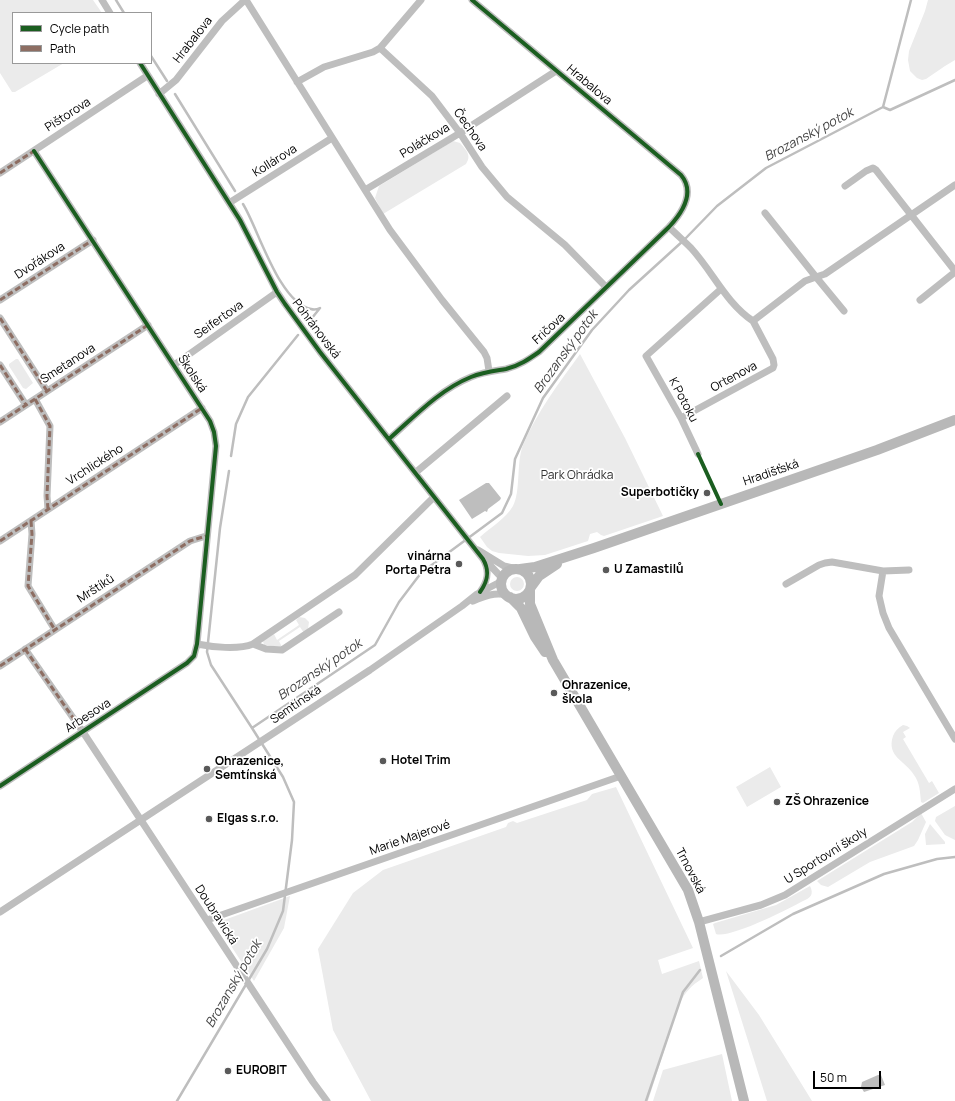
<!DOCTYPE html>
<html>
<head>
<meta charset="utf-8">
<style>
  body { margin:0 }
  #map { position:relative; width:955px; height:1101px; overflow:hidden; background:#fff; font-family:Manrope,sans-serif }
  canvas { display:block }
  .legend { position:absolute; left:12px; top:12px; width:140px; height:52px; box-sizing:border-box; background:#fff; border:1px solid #999; margin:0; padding:5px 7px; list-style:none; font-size:12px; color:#000 }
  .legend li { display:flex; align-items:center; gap:8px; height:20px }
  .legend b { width:20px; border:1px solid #999 }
  .scale { position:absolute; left:813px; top:1071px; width:68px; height:18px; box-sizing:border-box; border:2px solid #000; border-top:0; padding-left:5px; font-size:12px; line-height:14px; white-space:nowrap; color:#000; -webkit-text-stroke:3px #fff; paint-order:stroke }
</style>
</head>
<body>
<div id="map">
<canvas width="955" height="1101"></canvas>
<ul class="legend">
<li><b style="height:5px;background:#1b5e20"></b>Cycle path</li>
<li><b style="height:5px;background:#8d6e63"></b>Path</li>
</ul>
<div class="scale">50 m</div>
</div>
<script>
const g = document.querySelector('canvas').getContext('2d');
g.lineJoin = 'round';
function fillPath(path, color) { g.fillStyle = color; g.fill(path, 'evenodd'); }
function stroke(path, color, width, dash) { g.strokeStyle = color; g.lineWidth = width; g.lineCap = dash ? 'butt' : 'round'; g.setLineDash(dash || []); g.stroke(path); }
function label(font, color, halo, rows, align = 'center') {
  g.font = font + ' Manrope,sans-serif'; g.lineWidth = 3.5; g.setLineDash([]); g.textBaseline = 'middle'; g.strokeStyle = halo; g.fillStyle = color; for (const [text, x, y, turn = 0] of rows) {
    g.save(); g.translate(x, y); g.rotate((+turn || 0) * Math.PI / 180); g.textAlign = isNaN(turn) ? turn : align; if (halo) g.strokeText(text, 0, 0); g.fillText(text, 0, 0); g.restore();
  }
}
const green = new Path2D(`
  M0,0H93L102,13H13V63H64L15,92H12L0,73Z
  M928,0H955V60L945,66L926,79L922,80L917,78L910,71L908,60L909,51L925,11Z
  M453,141L460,143C466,150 472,155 466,164L383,214L375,198L379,186Z
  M580,354L625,438L663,516L604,536L601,535L597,532L590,534L588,541L545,555L528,556L499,553L492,551L487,547L480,537C490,528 506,518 513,506C521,491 516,463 523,445C537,412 559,383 580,354Z
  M16,359H18L33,383L26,389L23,388L9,366V364Z
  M510 584a7 7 0 1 1 14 0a7 7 0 1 1-14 0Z
  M299,617L305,618L309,622L308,629L304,633L300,627L279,641L282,647L264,645L263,641L274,634L277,640L299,625L296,620Z
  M903,725L907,726L910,728L903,732L906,737L903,739L929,783L932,781L939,793L923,803L921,802C920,792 920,783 914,775C906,761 886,757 893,736C895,731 898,728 903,725Z
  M770,767L781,787L747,807L736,787Z
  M616,787L693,948L658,960L662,974L699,961L703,978C691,986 686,991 679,1004L648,1101H371L333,1030L318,949L353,893L383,870L506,827L508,823L513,821L517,823L587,800L592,794Z
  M955,806V840L945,835L935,821L936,817Z
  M921,813L926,822L918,840L914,846L870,862L828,887L821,885L817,881L912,822Z
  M930,824L945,842V844L926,845L925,834Z
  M810,886C814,894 811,898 803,901C789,909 729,939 716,934L713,924L715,923L776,905Z
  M290,896L284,928L254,981L216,923Z
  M726,971L759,1015L812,1101H767Z
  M722,1054L732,1101H653L663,1070Z`);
const water = new Path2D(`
  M486,483H489L501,498L500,500L488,509L487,512L485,511L472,519L459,500Z
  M878,1075H881L885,1085L864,1092L861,1087L862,1082Z`);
const stream = new Path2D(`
  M116,0L124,13
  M151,56L167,81
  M175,94L235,191
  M883,107L890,110L955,80
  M243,204C258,228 279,303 311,309C314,310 318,309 320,308L308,323
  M231,456L236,424L248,397L298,335
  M229,471L220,528L207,652L211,665L252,728
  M721,956L793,914L884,874L937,859L955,857
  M177,1101L267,949L283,911L292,840L294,802L283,777L252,728L375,645L399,602L421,573L502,513L511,494L515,459L543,398L592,330L629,290L684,240L717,206L766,168L883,107L911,0
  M646,1101L683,992L700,970`);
const street = new Path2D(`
  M102,0L110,13
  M246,0L390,230L442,300L484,352L487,358L489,371
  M380,48L421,0
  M140,63L240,220L277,292L285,304L320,352L483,559C490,571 488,581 480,592
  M297,82L324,67L373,52L380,48L432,96L460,133L482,167L507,197L565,245L606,287
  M159,94L176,80L222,21L245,0
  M0,173L147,76
  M845,186L866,171L873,168L876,170L955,271
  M365,190L460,133L556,71
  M229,203L332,138
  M765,213L816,277L825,274L955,185
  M669,227C676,234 684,241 691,248C713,272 726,303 753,321
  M0,300L93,240
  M920,300L955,272
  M0,318L47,391
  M0,365L26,405
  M174,365L277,292
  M35,399L50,426L47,496L48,509
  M681,418L773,368L774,365L773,359L753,321L805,281L816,277L844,311
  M0,422L148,325
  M389,439C414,417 439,390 471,377C483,372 494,371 506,369C519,366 529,359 539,352L669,227C682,213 696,193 681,175L472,0
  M698,454L681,418L646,356L721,289
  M415,473L507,396
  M31,521L32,534L28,586L55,630
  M0,541L202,408
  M478,550L504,566L517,569
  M486,561L502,578
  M909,570L883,571L879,596L883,613L889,628L955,739
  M786,584L819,565L825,563L832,562L883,571
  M473,601C484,596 495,592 507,595
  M197,644C212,647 238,650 253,644L355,575L434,497
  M253,644L266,649L282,650L339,612
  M25,649L83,732L313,1082L327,1101
  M0,666L190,541L206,536
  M0,786L187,663L194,656L197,644L216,446L214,432L210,421L34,151
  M0,912L370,670L462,606L477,594L502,581
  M207,920L621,776
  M699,922L761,905L785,895L955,789`);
const secondary = new Path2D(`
  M520,569L535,567L594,548L877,450L955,420
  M501 584a15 15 0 1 1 30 0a15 15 0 1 1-30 0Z
  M531,587L539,576L557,564
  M530,590V604L553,660L688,890L699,922L744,1101
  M510,597L521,608L535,637L545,652`);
const quiet = new Path2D(`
  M0,173L34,151L36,154
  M0,300L93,240
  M0,318L47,391
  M0,365L26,405
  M35,399L50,426L47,496L48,509
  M0,422L148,325
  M31,521L32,534L28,586L55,630
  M0,541L202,408
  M25,649L83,732
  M0,666L190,541L206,536`);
const cycleway = new Path2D(`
  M140,63L240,220L277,292L285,304L320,352L483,559C490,571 488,581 480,592
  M389,439C414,417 439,390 471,377C483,372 494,371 506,369C519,366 529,359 539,352L669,227C682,213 696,193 681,175L472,0
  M698,454L721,504
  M0,786L187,663L194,656L197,644L216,446L214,432L210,421L34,151`);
const markers = [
  [707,493,4,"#595959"],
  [459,564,4,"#595959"],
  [606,570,4,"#595959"],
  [554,693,4,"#595959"],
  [383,761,4,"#595959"],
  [207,769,4,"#595959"],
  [777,802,4,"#595959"],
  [209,819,4,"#595959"],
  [228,1071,4,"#595959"]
];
const streetNames = [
  ["Hrabalova",193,40,-52],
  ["Hrabalova",589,85,40],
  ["Pištorova",68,115,-33],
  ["Čechova",470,130,55],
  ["Poláčkova",425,141,-31],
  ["Kollárova",275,161,-32],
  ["Dvořákova",40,261,-33],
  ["Seifertova",219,320,-35],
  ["Pohránovská",316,329,53],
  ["Fričova",549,329,-43],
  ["Smetanova",68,364,-33],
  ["Školská",192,374,57],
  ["Ortenova",734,377,-28],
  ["K Potoku",683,400,62],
  ["Vrchlického",95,465,-33],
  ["Hradišťská",771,473,-19],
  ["Mrštíků",96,589,-33],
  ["Semtínská",296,705,-34],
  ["Arbesova",88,716,-33],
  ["Marie Majerové",410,838,-19],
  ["U Sportovní školy",826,856,-32],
  ["Trnovská",690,871,62],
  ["Doubravická",216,915,57]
];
const parkNames = [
  ["Park Ohrádka",577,476]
];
const poiNames = [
  ["Superbotičky",699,493,"right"],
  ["vinárna",451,557,"right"],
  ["Porta Petra",451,571,"right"],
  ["U Zamastilů",614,570],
  ["Ohrazenice,",562,686],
  ["škola",562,700],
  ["Hotel Trim",391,761],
  ["Ohrazenice,",215,762],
  ["Semtínská",215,776],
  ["ZŠ Ohrazenice",785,802],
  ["Elgas s.r.o.",217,819],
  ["EUROBIT",236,1071]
];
const waterNames = [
  ["Brozanský potok",809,135,-28],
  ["Brozanský potok",566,352,-54],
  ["Brozanský potok",320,670,-34],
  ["Brozanský potok",234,984,-60]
];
fillPath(green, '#ebebeb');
fillPath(water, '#bebebe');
stroke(stream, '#bebebe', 2.5);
stroke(street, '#bebebe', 7);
stroke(secondary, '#b8b8b8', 10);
stroke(quiet, '#8d6e63', 3, [6, 3]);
stroke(cycleway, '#1b5e20', 4);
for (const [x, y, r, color] of markers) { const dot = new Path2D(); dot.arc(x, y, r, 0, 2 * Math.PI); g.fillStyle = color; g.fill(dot); stroke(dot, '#fff', 1.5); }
label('12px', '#000', '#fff', streetNames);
label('12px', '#323232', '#fff', parkNames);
label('bold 12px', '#000', '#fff', poiNames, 'left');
label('italic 13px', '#434343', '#fff', waterNames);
</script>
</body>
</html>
